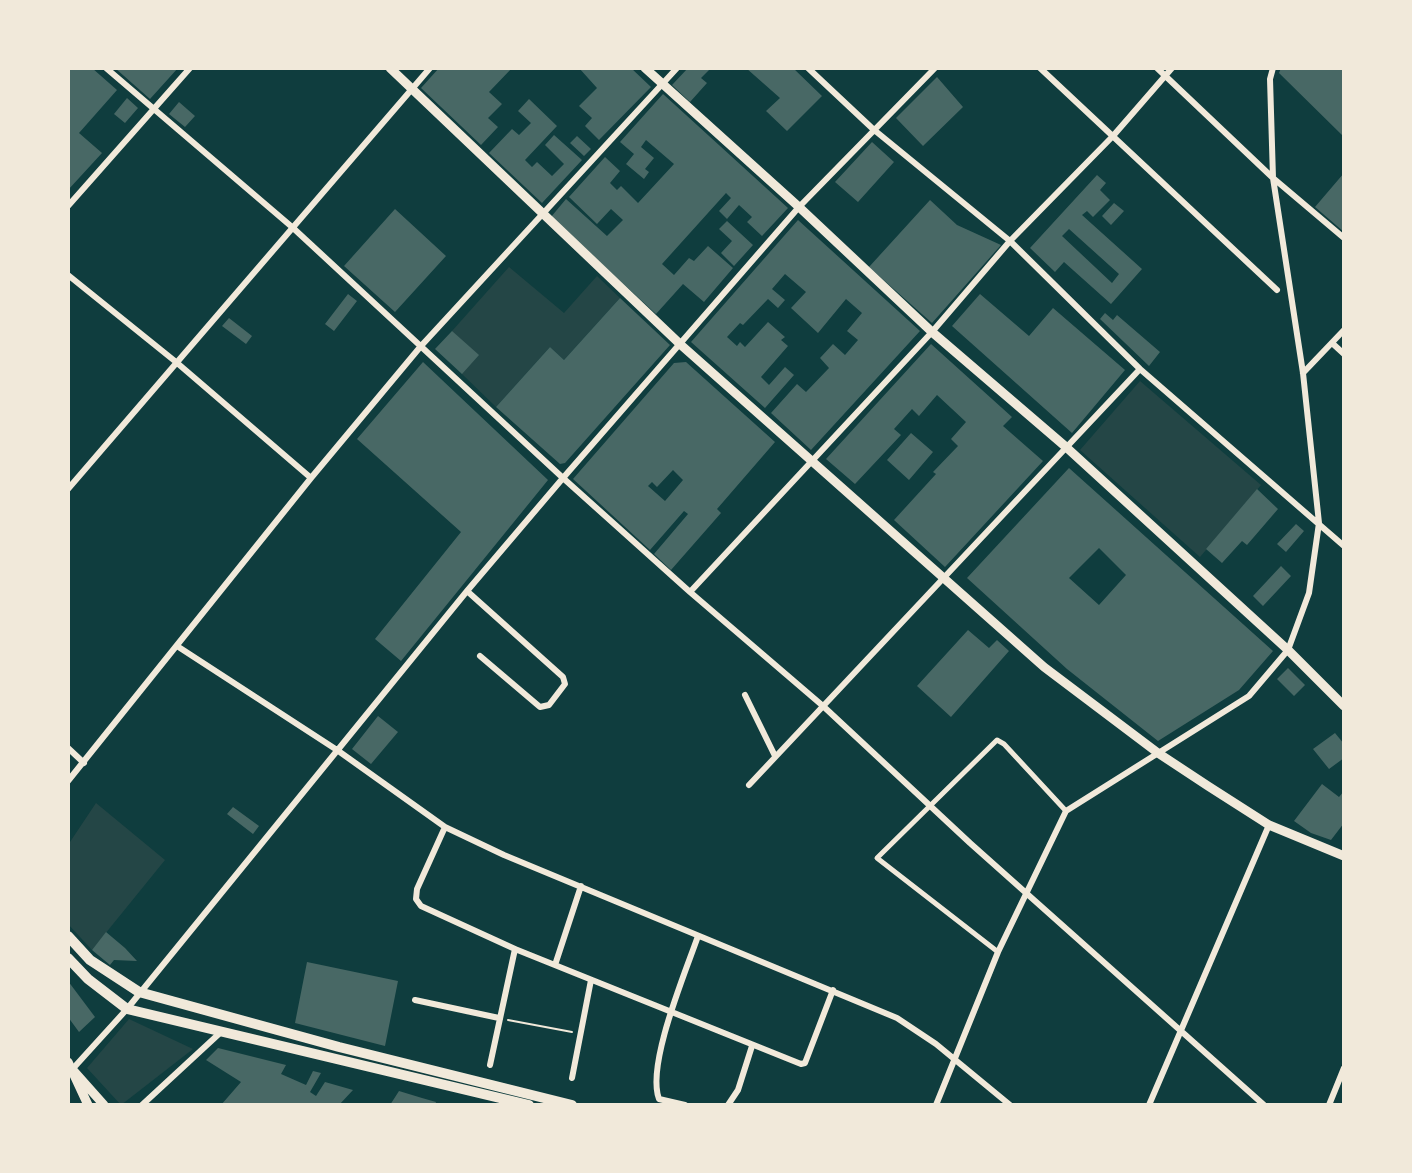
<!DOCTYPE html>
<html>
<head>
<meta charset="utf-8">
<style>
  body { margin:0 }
  #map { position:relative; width:1412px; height:1173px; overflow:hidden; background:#0f3d3e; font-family:"Fira Sans Condensed",sans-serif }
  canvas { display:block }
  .frame { position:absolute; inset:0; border:70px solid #f1e9da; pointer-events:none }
</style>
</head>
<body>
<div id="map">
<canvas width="1412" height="1173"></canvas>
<div class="frame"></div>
</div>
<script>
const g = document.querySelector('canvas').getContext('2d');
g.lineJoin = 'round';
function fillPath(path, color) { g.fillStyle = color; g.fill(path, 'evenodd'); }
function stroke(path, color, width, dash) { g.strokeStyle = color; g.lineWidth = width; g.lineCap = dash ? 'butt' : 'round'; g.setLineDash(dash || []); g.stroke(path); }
const green = new Path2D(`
  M509,267L564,313L597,276L620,298L564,360L550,347L496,407L462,374L452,331Z
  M1140,381L1261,485L1200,557L1080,450Z
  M96,803L165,860L92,950L68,924V845Z
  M129,1019L193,1049L121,1105L87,1068Z`);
const building = new Path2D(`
  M68,68H92L117,90L79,133L102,153L68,190Z
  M115,68H178L150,99Z
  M439,68H512L489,92L502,104L488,118L498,127L481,145L421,88Z
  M579,68H631L651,87L599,140L585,126L592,118L579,106L597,88Z
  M688,68H711L701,78L707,83L690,102L672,85Z
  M746,68H793L822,96L787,131L766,111L780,98Z
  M1281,68H1344V137L1279,73Z
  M937,77L963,107L923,146L896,118Z
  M663,94L788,208L762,236L747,222L752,217L739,205L727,219L719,211L731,198L726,193L662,264L674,275L689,258L694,261L708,246L733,268L704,302L683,284L656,314L551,217L566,199L607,236L623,220L611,209L597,224L569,197L605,157L620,171L610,183L617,190L621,186L638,203L674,164L646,140L641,147L654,158L645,169L649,172L644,179L626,164L634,154L620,142Z
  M127,98L138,108L125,123L114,114Z
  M529,99L557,126L525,160L532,167L537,162L552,176L564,164L545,145L554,135L582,160L542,203L489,153L512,129L519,135L531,123L518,111Z
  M179,102L195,116L185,127L169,114Z
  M577,136L591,149L584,156L570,143Z
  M872,142L894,162L858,202L835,182Z
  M1344,173V232L1315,207Z
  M1097,175L1106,183L1100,190L1110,200L1093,217L1087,211L1082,215L1142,269L1111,304L1064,262L1055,272L1030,248ZM1069,229L1119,274L1112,283L1062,236Z
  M930,200L957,225L1001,245L932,323L869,267Z
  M1114,203L1124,211L1111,225L1102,216Z
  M395,209L446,256L395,312L344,266Z
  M798,220L920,331L811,450L771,413L797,384L806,392L829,368L820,358L833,344L845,355L858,340L847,331L862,313L846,299L818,333L791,308L806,292L785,274L772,289L785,300L778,308L768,299L743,325L740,323L727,337L737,346L740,342L745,347L768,322L785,337L781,340L788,346L761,377L769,385L785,367L794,375L765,408L691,342Z
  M727,221L753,245L734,266L721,253L732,241L719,229Z
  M348,294L357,301L334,331L325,324Z
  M980,294L1029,336L1053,308L1125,370L1072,433L952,326Z
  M620,298L670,345L565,463L560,464L496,407L550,347L564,360Z
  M1105,313L1113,320L1117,315L1160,352L1149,366L1100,319Z
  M229,318L252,336L246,344L222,326Z
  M452,331L479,355L462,374L435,349Z
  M931,344L1012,417L1003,426L1043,461L945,567L894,520L936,474L933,472L958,446L951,439L966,422L937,395L919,416L912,409L894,429L901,435L855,484L826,459Z
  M423,362L548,480L401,661L375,639L461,532L357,439Z
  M686,362L775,442L717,509L721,513L671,570L654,554L688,514L684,511L650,550L573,479L674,363ZM673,470L683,480L665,501L648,486L652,482L657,487Z
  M911,433L933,452L909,480L887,460Z
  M1069,468L1273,651L1239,690L1158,741L1067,669L967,578ZM1099,548L1126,575L1099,605L1069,578Z
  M1257,489L1278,509L1247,545L1242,541L1222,563L1206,549Z
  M1296,524L1304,531L1286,552L1277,544Z
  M1281,566L1291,576L1263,606L1253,596Z
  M968,630L989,648L997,640L1009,651L951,717L917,686Z
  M1288,668L1305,685L1294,696L1277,679Z
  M378,716L398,732L371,764L352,749Z
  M1335,733L1344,744V758L1329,769L1313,749Z
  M1322,784L1339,797L1344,791V823L1331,840L1311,833L1294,821Z
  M233,807L259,826L253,834L227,814Z
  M106,932L125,948L137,961L114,960L110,965L92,950Z
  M307,962L398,981L385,1046L295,1023Z
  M68,981L95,1017L79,1032L68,1017Z
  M218,1048L286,1065L281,1074L306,1085L313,1071L321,1073L310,1092L316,1096L325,1082L353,1090L339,1105H271L268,1103L266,1105H221L241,1082L206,1060Z
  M399,1091L422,1098L436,1102L435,1105H390Z`);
const path = new Path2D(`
  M508,1020L572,1032`);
const pedestrian = new Path2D(`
  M998,952L877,858L997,740L1004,744L1066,811`);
const minor = new Path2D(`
  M106,68L292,227L563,478L690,592L823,706L970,843L1264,1105
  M808,68L873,129L1010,241L1140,369L1344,546
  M1040,68L1277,290
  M1157,68L1273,178L1344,238
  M68,206L190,68
  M68,275L176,362L311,478
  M1332,343L1344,354
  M1303,373L1344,330
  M68,489L430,68
  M467,591L563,677L565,684L549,705L540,707L480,656
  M690,592L932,332L1010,241L1113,136L1172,68
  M177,646L337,750L445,827L504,855L897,1018L936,1044L1010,1105
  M745,695L775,756
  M68,748L84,763
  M68,781L311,478L421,346L677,68
  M749,785L1140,369
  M445,827L417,889L416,899L421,906L515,949L801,1064L805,1063L833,990
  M555,965L581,886
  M415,1000L499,1018
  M490,1065L515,949
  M68,1074L127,1009L467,591L563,478L799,207L935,68
  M572,1078L591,980
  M142,1105L221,1032
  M685,1105L659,1099C646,1065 686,971 698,936
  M728,1105L738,1090L752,1046
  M936,1105L998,952L1066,811L1249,696L1288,650L1309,593L1319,523L1303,373L1273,178L1270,79L1273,68
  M1149,1105L1269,825
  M1329,1105L1344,1068`);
const secondary = new Path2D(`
  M390,68L681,345L1044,667L1158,753L1208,786L1269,825L1344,856
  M645,68L799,207L932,332L1066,447L1288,650L1344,706
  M68,1062L88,1105
  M72,1069L104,1105`);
const primary = new Path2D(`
  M68,936L90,960L139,992L339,1047L572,1105
  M68,958L88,979L127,1009L529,1105`);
fillPath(green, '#244646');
fillPath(building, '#486865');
stroke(path, '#f1e9da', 2);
stroke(pedestrian, '#f1e9da', 5);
stroke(minor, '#f1e9da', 6);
stroke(secondary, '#f1e9da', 9);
stroke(primary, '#f1e9da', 10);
</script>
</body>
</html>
